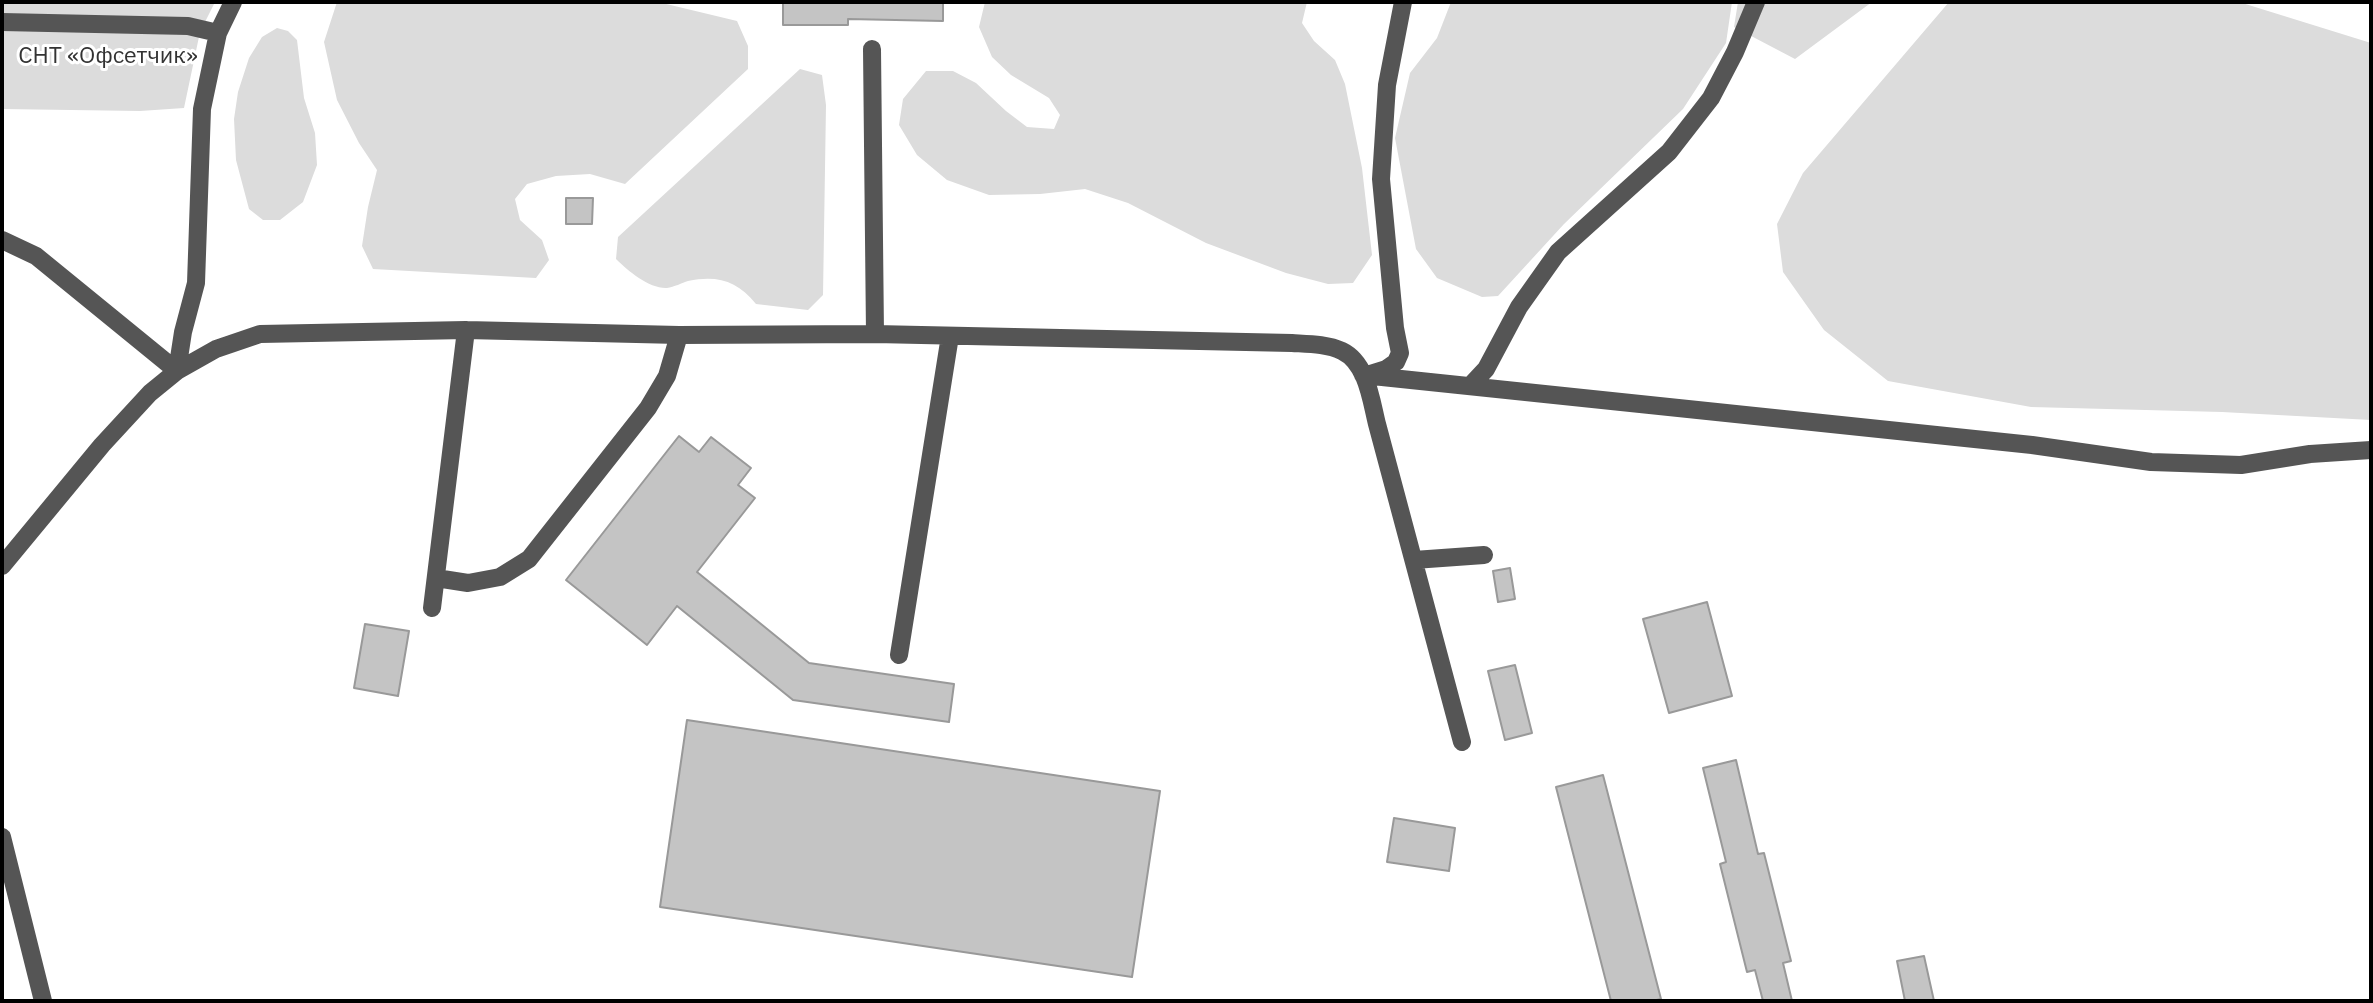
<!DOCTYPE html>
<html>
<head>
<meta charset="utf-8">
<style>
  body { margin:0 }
  #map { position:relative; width:2373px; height:1003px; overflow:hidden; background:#fff; font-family:"IBM Plex Sans",sans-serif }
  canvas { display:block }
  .frame { position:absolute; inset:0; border:4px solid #000; pointer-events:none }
</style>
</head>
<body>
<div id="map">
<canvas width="2373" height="1003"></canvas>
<div class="frame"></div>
</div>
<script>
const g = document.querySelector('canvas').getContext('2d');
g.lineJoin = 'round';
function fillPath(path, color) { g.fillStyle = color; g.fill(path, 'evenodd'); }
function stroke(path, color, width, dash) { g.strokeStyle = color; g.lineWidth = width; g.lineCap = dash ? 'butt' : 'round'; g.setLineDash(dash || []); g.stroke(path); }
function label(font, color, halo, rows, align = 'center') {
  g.font = font + ' "IBM Plex Sans",sans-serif'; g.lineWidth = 6; g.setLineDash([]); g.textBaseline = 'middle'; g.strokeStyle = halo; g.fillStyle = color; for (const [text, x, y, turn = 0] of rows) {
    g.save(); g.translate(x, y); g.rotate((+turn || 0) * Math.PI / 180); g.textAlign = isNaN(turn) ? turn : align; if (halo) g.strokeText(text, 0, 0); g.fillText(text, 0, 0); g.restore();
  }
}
const green = new Path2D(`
  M2,2H215L200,32L184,108L140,111L2,109Z
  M337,2H658L737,21L748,46V69L625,184L590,174L556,176L527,184L515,199L520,220L542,240L549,260L536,278L373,269L362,246L368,207L377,170L359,143L337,100L324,42Z
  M985,2H1307L1302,23L1314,41L1335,60L1345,84L1362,168L1372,255L1353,283L1328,284L1286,273L1206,243L1128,203L1085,189L1040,194L989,195L947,180L917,155L899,125L903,99L926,71H953L976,83L1006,111L1027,127L1054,129L1060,115L1049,98L1011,75L992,57L979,27Z
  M1451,2H1732L1726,43L1683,109L1564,224L1498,296L1482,297L1437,278L1416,249L1395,138L1410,73L1437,38Z
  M1738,2H1872L1795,59L1734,27Z
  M1949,2H2239L2371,43V420L2222,412L2031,407L1888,381L1824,330L1783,272L1777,224L1803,173Z
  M277,28L288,31L297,40L304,98L315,133L317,165L303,202L280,220H263L249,209L236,160L234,119L238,92L249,58L262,37Z
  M800,69L822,75L826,105L823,295L808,310L756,304C737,281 718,275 688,281C682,283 674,287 667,288C650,289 628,271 616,259L618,237Z`);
const building = new Path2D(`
  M783,2H943V21L848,19V25H783Z
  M566,198H593L592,224H566Z
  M679,436L699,452L711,437L751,468L738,485L755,498L697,572L809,663L954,684L949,722L793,700L677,606L647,645L566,580Z
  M1510,568L1515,599L1498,602L1493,571Z
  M1707,602L1732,696L1669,713L1643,619Z
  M365,624L409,631L398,696L354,688Z
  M1515,665L1532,733L1505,740L1488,671Z
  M687,720L1160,791L1132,977L660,907Z
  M1736,760L1758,854L1764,853L1791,961L1783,963L1792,1001H1763L1755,970L1747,972L1720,864L1726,862L1703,768Z
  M1603,775L1661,999L1652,1001H1611L1556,787Z
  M1394,818L1455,828L1449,871L1387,862Z
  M1924,956L1934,1001H1905L1897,961Z`);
const minor = new Path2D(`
  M2,22L188,26L218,33
  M872,49L875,334
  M2,240L36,256L177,371L183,332L196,283L202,109L218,33L233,2
  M1370,374L1386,369L1396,362L1400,353L1395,328L1381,179L1387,85L1403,2
  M1363,375L2032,445L2151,462L2241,465L2310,454L2371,450
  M1471,385L1486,369L1519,307L1558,252L1669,152L1711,98L1735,52L1756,2
  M1414,560L1484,555
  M2,566L102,445L150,393L177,371L216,349L260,334L466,330L679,335L875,334L1292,343C1308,344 1327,344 1342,351C1367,363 1371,400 1377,424L1462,742
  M436,578L468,583L500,577L529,559L648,408L667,376L679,335
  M432,608L466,330
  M899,655L950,336
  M2,837L43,1001`);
const parkNames = [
  ["СНТ «Офсетчик»",108,56]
];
fillPath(green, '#dcdcdc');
fillPath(building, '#c4c4c4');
stroke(building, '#999', 2);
stroke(minor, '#555', 18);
label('23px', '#333', '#fff', parkNames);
</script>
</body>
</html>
